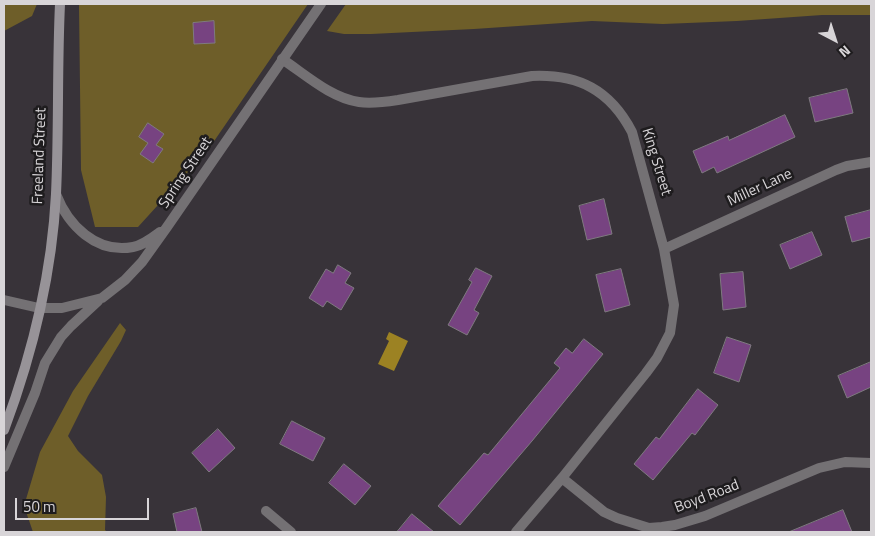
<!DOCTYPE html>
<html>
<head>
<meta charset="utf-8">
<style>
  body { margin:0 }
  #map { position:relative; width:875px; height:536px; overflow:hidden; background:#383339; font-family:"Titillium Web",sans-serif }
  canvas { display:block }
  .frame { position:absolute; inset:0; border:5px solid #d8d5d8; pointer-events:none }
  .north { position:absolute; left:810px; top:15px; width:50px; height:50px; -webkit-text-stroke:4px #1e1c1e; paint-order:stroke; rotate:140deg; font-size:14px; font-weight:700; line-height:20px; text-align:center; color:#d8d5d8 }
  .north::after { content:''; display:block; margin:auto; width:18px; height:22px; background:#d8d5d8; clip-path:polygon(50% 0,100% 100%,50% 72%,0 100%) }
  .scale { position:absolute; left:15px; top:498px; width:134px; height:22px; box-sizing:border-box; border:2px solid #d8d5d8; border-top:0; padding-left:6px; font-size:15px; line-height:18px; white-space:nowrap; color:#d8d5d8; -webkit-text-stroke:4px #1e1c1e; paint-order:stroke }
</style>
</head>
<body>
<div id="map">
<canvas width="875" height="536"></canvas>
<div class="frame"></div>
<div class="north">N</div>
<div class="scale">50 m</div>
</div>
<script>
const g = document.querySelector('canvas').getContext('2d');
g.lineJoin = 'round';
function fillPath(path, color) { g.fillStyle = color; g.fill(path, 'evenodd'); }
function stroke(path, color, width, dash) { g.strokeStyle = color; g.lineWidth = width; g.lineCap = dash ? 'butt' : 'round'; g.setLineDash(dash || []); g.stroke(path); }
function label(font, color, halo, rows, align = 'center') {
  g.font = font + ' "Titillium Web",sans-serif'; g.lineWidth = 5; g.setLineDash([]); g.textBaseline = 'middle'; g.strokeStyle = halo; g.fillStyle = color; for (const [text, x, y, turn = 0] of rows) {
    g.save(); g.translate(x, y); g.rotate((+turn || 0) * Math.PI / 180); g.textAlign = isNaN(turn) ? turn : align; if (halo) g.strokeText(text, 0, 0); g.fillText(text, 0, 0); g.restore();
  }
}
const green = new Path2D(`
  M4,4H37L32,16L4,31Z
  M79,4H308L208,150L138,227H95L81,170Z
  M346,4H871V15H822L737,21L663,24L592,21L474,29L371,34H344L327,31Z
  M120,323L126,330L121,341L88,396L68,436L78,451L102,475L106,497L105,530L107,532H33L24,506L40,452L73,391Z`);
const water = new Path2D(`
  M389,332L408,341L394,371L378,364L389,341L386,339Z`);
const building = new Path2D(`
  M214,21L215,43L194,44L193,23Z
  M847,89L853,113L815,122L809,98Z
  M785,115L795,137L717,173L714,167L702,173L693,151L728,136L729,140Z
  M148,123L164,134L156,145L163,149L153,163L140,154L148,143L139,137Z
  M604,199L612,234L587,240L579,206Z
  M871,210V237L852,242L845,217Z
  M812,232L822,255L790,269L780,245Z
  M338,265L351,273L345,283L354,288L341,310L327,301L323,307L309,298L326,269L333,273Z
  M476,268L492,276L474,310L479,313L467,335L448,325L472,282L469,280Z
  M621,269L630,305L605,312L596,275Z
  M743,272L746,307L723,310L720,274Z
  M727,337L751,345L739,382L714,373Z
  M584,339L603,354L532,441L460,525L438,506L484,453L488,455L560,368L554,363L566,348L572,353Z
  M871,362V387L847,398L838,376Z
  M698,389L718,405L695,435L692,433L653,480L634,464L656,437L659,439Z
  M292,421L325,438L313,461L280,444Z
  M218,429L235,448L209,472L192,453Z
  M344,464L371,486L355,505L329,483Z
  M196,508L202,532H177L173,514Z
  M843,510L852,532H789Z
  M412,514L434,532H397Z`);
const service = new Path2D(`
  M4,300L39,308`);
const minor = new Path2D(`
  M282,59C306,75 331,98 359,102C372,104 385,102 398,100L532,76C579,74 610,90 632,132L664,249L674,305L670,333L657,358L646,373L562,478L516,532
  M664,249L836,170L847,166L871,162
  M562,478L604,512L617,518L649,528L662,527L675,525L705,516L819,468L845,462L871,463
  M266,511L291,532`);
const tertiary = new Path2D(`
  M56,194C68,225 96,254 133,247C143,245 152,238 160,232
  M39,308H62L102,298L125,280L142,262L167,227L321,4
  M4,467L35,393L45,363L61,337L71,326L98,301`);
const secondary = new Path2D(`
  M4,430C32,355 52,274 56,194C59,130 57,67 60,4`);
const streetNames = [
  ["Freeland Street",40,156,-88],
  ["King Street",656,162,73],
  ["Spring Street",186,173,-56],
  ["Miller Lane",760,188,-25],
  ["Boyd Road",707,497,-21]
];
fillPath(green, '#6e5e29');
fillPath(water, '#9c8223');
fillPath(building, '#774381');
stroke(building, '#7f7a80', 1);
stroke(service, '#747174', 10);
stroke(minor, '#747174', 10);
stroke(tertiary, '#747174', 10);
stroke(secondary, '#979398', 10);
label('15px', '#d8d5d8', '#1e1c1e', streetNames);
</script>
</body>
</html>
